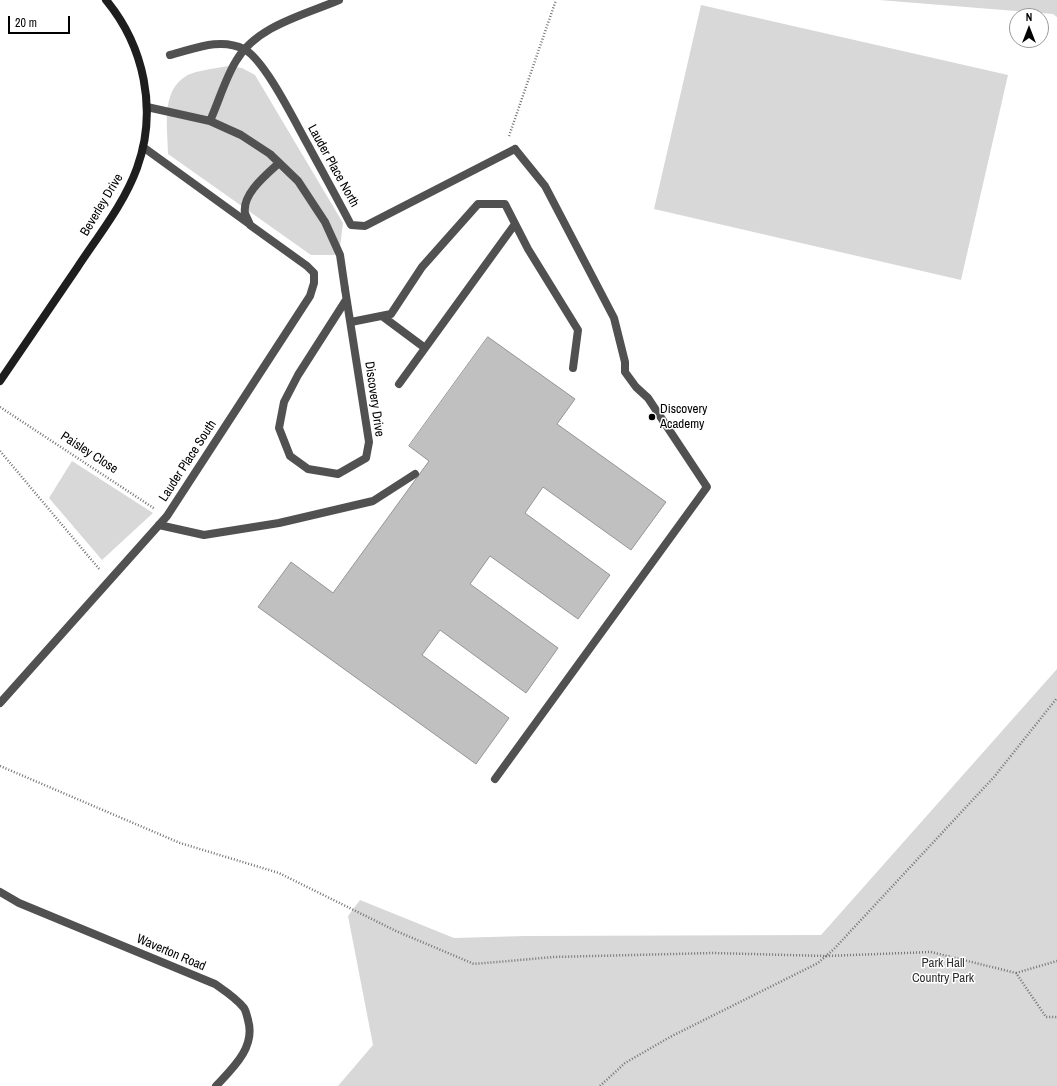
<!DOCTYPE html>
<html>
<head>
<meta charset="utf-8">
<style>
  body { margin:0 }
  #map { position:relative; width:1057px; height:1086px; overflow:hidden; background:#fff; font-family:"Archivo Narrow",sans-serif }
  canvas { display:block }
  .north { position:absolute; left:1009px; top:8px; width:40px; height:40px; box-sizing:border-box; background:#fff; border:1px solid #999; border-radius:50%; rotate:0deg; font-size:11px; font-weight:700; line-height:16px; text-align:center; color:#000 }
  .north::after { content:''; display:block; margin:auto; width:14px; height:18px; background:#000; clip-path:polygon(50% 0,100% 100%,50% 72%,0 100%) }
  .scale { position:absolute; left:8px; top:16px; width:62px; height:18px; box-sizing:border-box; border:2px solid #000; border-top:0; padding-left:5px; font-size:12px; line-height:14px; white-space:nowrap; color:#000; -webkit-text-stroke:3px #fff; paint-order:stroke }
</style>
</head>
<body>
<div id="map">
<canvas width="1057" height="1086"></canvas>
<div class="north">N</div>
<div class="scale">20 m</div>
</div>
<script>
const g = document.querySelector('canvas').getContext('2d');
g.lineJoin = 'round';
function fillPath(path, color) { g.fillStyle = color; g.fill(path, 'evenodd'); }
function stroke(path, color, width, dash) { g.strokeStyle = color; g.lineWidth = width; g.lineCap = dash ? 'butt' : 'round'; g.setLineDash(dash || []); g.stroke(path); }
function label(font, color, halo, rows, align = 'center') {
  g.font = font + ' "Archivo Narrow",sans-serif'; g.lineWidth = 3; g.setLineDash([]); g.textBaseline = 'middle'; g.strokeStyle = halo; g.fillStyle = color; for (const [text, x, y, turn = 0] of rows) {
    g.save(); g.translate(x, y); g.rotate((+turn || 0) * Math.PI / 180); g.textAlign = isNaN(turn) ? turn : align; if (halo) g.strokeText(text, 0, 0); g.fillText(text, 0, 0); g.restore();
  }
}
const green = new Path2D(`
  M879,0H1057V17L1053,14Z
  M701,5L1008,75L961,280L654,209Z
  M228,66L242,68L255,75L343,223L340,247L334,255H311L168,154C168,128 160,92 186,76C194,71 217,68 228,66Z
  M72,461L153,513L102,560L49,498Z
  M1057,669V1086H338L373,1045L348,916L360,900L454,938L525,936L821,935Z`);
const building = new Path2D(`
  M488,337L575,399L557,424L666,502L631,550L543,487L525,513L610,575L578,619L490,556L470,584L558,648L526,693L440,630L422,655L509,718L476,764L258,607L291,562L333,593L429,461L409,446Z`);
const path = new Path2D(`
  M509,136L556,0
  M0,407L155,509
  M0,451L100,570
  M0,766L180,843L279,873L396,931L474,964L554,957L713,953L826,956L931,952L1016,973L1046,1017H1057
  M1016,973L1057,961
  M600,1086L625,1063L670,1037L818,963L834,949L994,777L1057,698`);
const lane = new Path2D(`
  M345,289L369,442L366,458L338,474L308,469L290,456L279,428L284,402L298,375L346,300
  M382,316L425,348
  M351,322L391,314L422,267L478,204H505L528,249L578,330L573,368
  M399,384L515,224
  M159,525L204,535L279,523L373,501L415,474
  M495,779L707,487L648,398L636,387L625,372V362L614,318L545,186L515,149`);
const street = new Path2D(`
  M170,55C194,49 220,37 244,49C265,60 295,122 308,145C322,171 337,198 351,225L365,226L515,149
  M147,107L210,121L241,135L270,154L298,181L325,222L340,255L345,289
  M210,121C219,101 225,79 236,61C256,26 304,15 339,0
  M143,147L248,223
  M0,703L167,516L310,296L314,283V273L307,266L250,225C249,221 246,217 245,213C242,194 266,175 279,163
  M0,892L19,903L215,984C225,991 236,998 244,1008C246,1011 247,1016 248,1020C256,1047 233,1068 216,1086`);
const secondary = new Path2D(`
  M0,381C26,343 51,306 77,268C98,236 124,204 137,168C158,110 144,46 106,0`);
const markers = [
  [652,417,4,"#000"]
];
const streetNames = [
  ["Lauder Place North",333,166,61],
  ["Beverley Drive",102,205,-59],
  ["Discovery Drive",374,399,82],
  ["Paisley Close",89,453,33],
  ["Lauder Place South",188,461,-57],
  ["Waverton Road",171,953,23]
];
const poiNames = [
  ["Discovery",660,410],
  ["Academy",660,425]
];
const parkNames = [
  ["Park Hall",943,964],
  ["Country Park",943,979]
];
fillPath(green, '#d8d8d8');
fillPath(building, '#c0c0c0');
stroke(building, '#959595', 1);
stroke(path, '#737373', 2.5, [1, 2]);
stroke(lane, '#515151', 8);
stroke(street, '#515151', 8);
stroke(secondary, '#1e1e1e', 8);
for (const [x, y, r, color] of markers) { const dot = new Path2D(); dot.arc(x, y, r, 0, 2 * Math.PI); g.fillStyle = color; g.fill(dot); stroke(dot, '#fff', 1.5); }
label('13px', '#000', '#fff', streetNames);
label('13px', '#000', '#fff', poiNames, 'left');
label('13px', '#2f2f2f', '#fff', parkNames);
</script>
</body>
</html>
